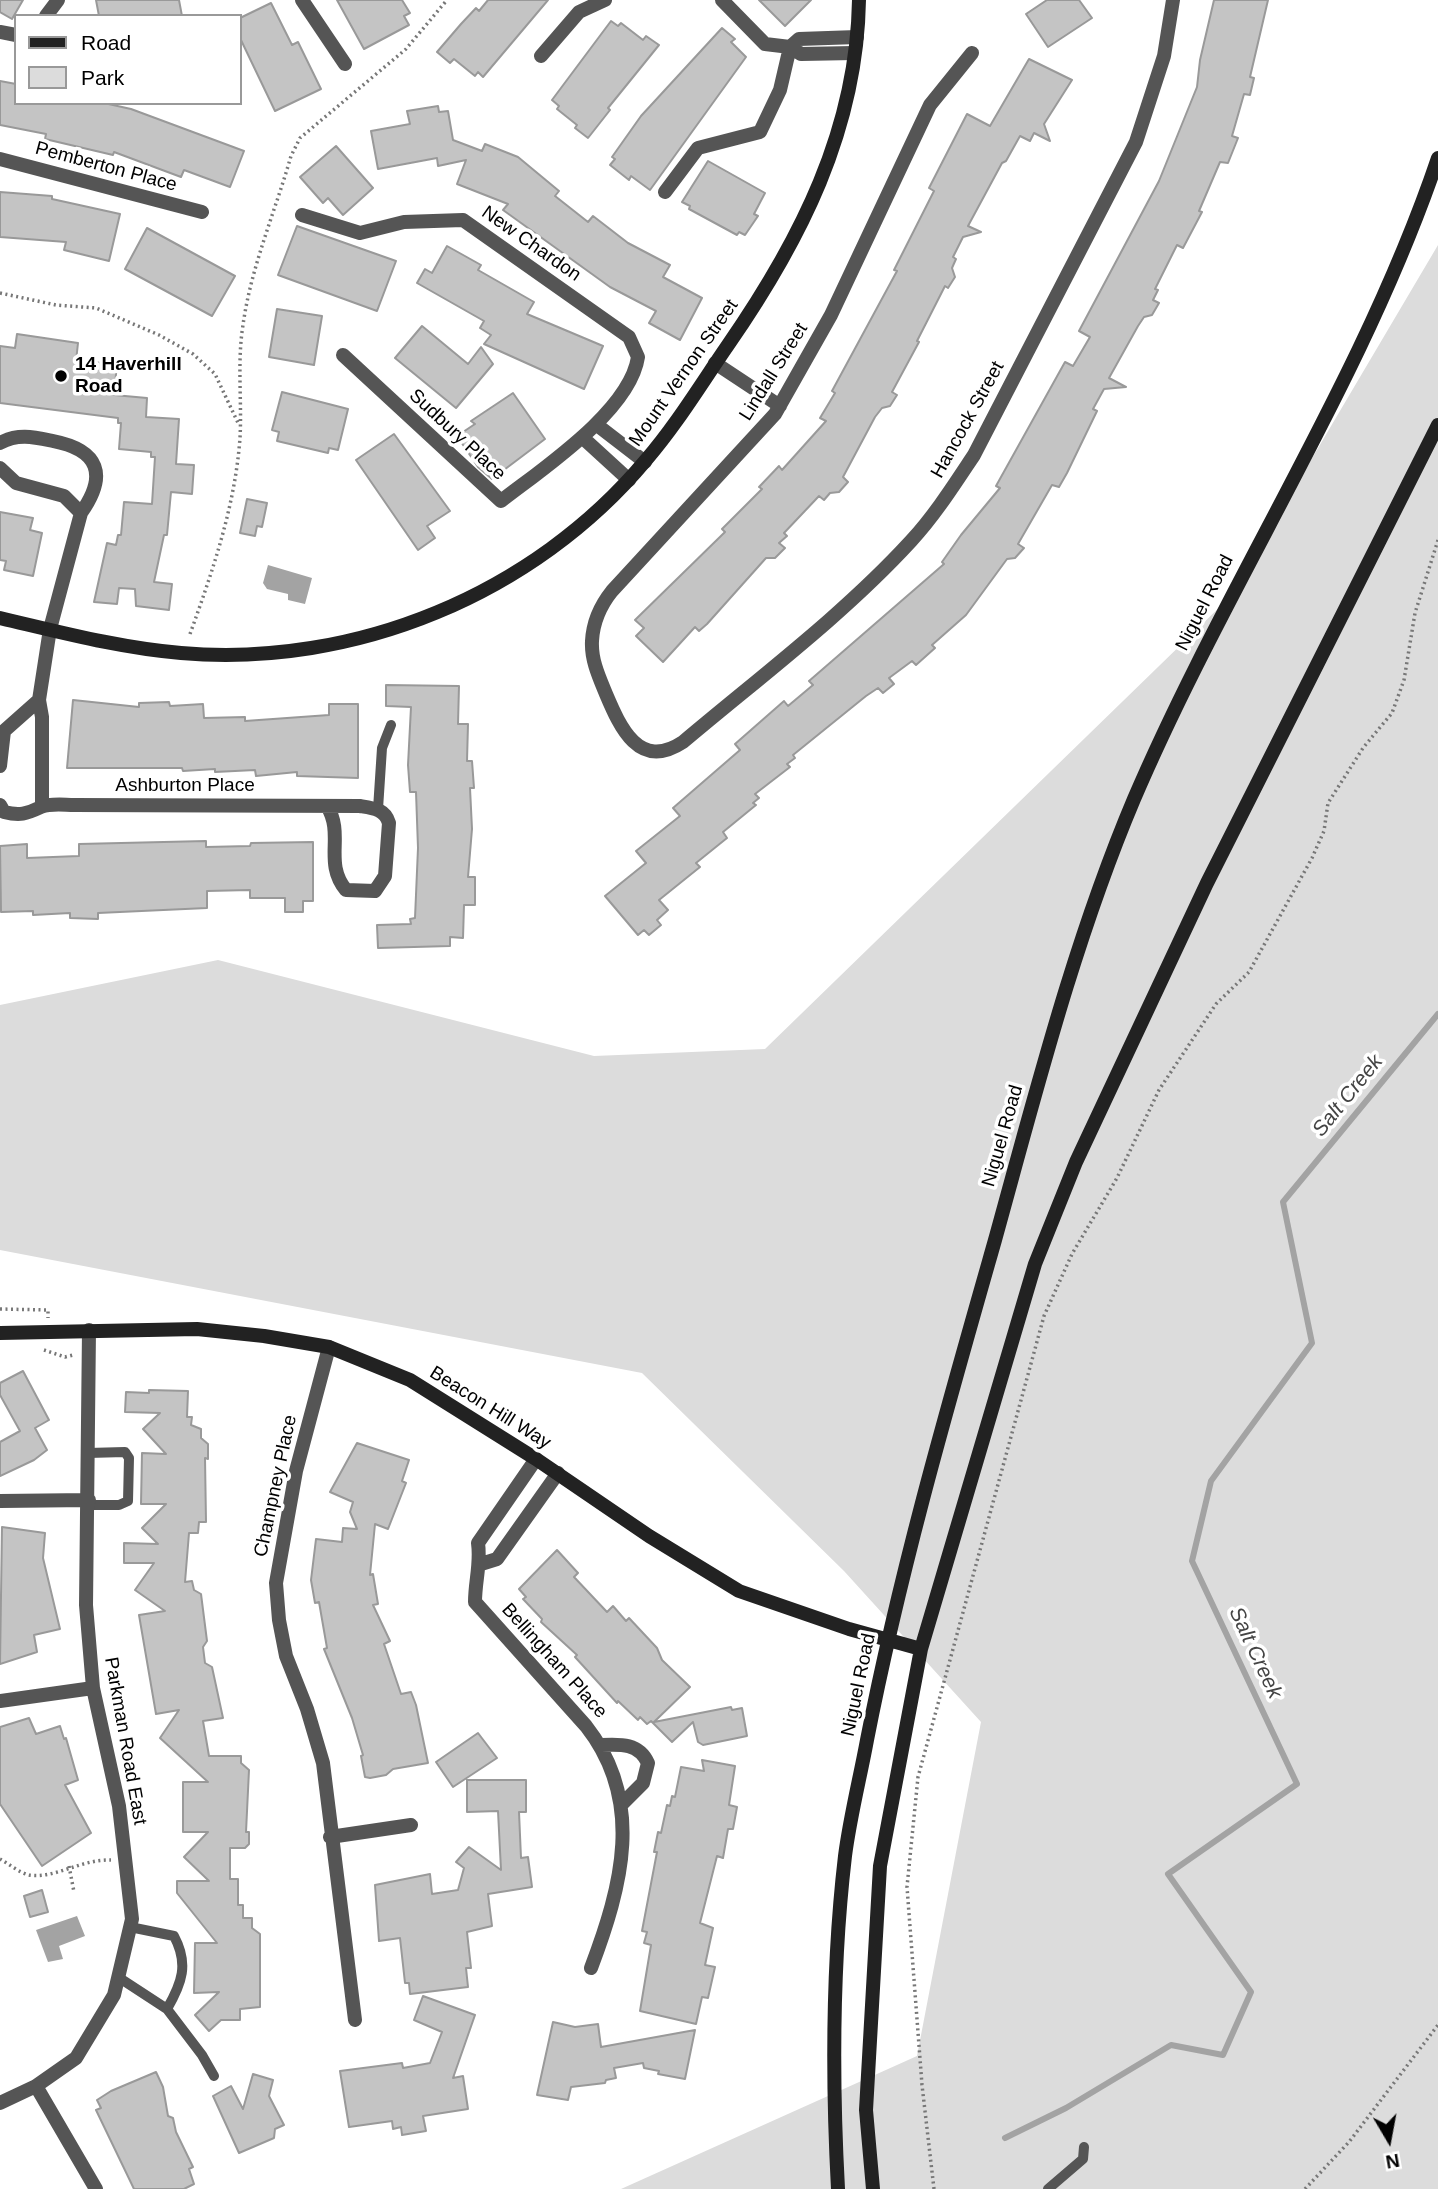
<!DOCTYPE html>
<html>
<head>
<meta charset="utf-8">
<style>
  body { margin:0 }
  #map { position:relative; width:1438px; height:2189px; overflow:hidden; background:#fff; font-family:Helvetica,sans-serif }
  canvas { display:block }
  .legend { position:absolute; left:14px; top:14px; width:228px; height:91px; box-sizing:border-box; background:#fff; border:2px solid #999; margin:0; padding:9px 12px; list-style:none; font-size:21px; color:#000 }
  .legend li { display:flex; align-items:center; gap:14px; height:35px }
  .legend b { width:35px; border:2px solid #999 }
  .north { position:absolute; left:1354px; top:2105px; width:70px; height:70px; -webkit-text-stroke:5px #fff; paint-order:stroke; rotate:170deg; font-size:19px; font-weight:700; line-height:28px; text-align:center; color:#000 }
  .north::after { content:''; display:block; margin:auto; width:24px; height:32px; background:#000; clip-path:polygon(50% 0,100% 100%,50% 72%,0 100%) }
</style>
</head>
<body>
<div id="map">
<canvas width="1438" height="2189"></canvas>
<ul class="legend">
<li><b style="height:9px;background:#222"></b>Road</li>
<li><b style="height:19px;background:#dcdcdc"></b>Park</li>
</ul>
<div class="north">N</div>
</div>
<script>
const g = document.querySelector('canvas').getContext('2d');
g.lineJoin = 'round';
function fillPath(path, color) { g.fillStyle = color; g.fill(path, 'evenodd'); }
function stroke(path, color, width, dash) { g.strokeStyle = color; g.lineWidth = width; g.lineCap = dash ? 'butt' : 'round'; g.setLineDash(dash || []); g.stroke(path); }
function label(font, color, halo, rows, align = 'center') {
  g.font = font + ' Helvetica,sans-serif'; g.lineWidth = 7; g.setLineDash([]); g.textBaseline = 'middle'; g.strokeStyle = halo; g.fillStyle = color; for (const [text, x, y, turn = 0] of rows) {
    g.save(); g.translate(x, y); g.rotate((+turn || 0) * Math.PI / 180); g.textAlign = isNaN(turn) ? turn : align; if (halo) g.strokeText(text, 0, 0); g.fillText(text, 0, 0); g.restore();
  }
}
const green = new Path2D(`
  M1438,245V2189H621L917,2056L981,1722L844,1571L642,1373L0,1250V1005L218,960L594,1056L765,1049L1230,597Z`);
const water = new Path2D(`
  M268,565L312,578L305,604L288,600V594L267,589L263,583Z
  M77,1916L85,1936L59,1946L63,1959L48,1962L36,1930Z`);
const stream = new Path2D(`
  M1005,2138L1066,2108L1171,2045L1223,2055L1251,1992L1168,1874L1297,1784L1192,1561L1211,1481L1312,1343L1283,1202L1438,1014`);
const building = new Path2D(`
  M0,0H23L12,19L0,12Z
  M96,0H179L182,16H99Z
  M337,0H402L410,13L404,16L409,25L364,49Z
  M488,0H548L483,77L478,72L475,76L454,59L450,63L437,52L461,24L476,8L479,11Z
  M759,0H811L785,26Z
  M1047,0H1079L1092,18L1048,47L1026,14Z
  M1214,0H1268L1250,77L1254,78L1250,95L1244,94L1232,136L1238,138L1228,163L1220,162L1199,211L1202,212L1183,248L1177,245L1155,289L1158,290L1153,300L1159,303L1152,315L1144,317L1138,326L1109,378L1126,387L1104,389L1093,409L1097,411L1067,473L1059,487L1052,485L1018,544L1024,548L1015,558L1007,559L966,615L932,645L935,648L916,665L912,661L889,678L894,684L883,693L878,688L866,696L793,755L795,758L787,764L790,767L755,794L759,798L753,803L756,805L723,832L727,838L696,863L700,867L659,900L668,910L657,920L661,925L649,935L644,930L638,935L605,896L646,863L636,851L680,816L673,808L740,750L735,744L784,701L788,706L813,685L809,681L944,564L942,562L961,535L1000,488L996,486L1065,362L1073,366L1090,337L1079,331L1159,181L1197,87L1200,60Z
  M271,3L292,45L298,42L321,89L275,111L240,38V18Z
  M611,21L618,26L621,23L643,40L646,36L659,45L608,108L610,110L588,138L575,128L577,125L557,109L559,106L552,100Z
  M722,28L735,39L731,42L746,57L650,190L631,176L629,180L610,165L615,159L612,157L641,116Z
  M1029,59L1072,80L1044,124L1050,141L1034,133L1030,141L1020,136L1006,161L1002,163L968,226L981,232L963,237L953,257L956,259L952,268L955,277L948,288L945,286L917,341L919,342L892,392L897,395L890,406L882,408L875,417L843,477L848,482L839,492L830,493L824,500L819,496L784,533L787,536L779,543L785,548L775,558H766L707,624L699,631L695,627L663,662L636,636L644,628L635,620L725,532L722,529L762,489L759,487L779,466L782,470L826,421L820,418L835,393L832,391L897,271L894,270L934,191L929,188L967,114L990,126Z
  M0,81L16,84V103H104L131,109L244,151L230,187L184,170L181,177L114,152L113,155L45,139L46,134L0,125Z
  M438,106L439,112L448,111L453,140L482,151L485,144L518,157L559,191L555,196L588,222L593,216L628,243L670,265L663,277L702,298L680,340L649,323L656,311L610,287L503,210L508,204L457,184L466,160L438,166L437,158L378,169L371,131L410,124L407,111Z
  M336,146L373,188L343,215L328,198L323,203L300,177Z
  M708,161L765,193L754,214L758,216L745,235L739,232L737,235L689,209L690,206L682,202Z
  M0,192L52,196V199L120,214L109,261L64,250L66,242L0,237Z
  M297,226L396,261L377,311L278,275Z
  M147,228L235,276L212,316L125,269Z
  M447,246L481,265L478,270L534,302L527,314L603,346L584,389L484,344L491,335L480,328L484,321L417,283L425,269L432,273Z
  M277,309L322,316L314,365L269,357Z
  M422,326L468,364L481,347L493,364L456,408L395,358Z
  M17,334L78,343L76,361L117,364L114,395L147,398L146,417L179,419L176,464L194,465L192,494L171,492L167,535H164L154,582L172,584L169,610L136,606L135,589L119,588L117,604L94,602L107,543L116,545L118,535H121L124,502L152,504L155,457H151V452L119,449L121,423H118V418L0,403V346L15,348Z
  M282,392L348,409L338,450L329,448L328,453L277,441L279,432L272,430Z
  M513,393L545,439L492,479L478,467L457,436L475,424L471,421Z
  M394,434L450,511L427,526L435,538L418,550L356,460Z
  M247,499L267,503L262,527L257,526L255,536L240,533Z
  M0,512L33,518L30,530L42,533L33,576L4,570L6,561L0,560Z
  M386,685L459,686L458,724H468L467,761H472L474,788H470L472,829L468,877H475V905H464L463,938L450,937V946L378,948L377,925L411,924L410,919L415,918L418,848L416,792H410L408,765L411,707L386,706Z
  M73,700L139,707V703L169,702L170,706L203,704L204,718L245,717V721L329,715V704H358V778L297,776V772L256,776L255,770L215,772V769L183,771L182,768H67Z
  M206,841V847L250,846L251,843L313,842V901H303V912H285V898H250V890L207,891V908L98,913V919L70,918V913L33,915V911L1,912L0,846L27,844V858L79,856V844Z
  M23,1371L49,1420L35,1428L47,1450L34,1460L0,1476V1442L20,1431L0,1395V1383Z
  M149,1390L188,1391L187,1417H192L191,1425L201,1429V1438L208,1444V1459L205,1458L206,1522H199L198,1533H189L185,1582L192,1581L194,1590L201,1594L207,1641L203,1647L205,1663L212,1667L223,1718L203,1721L209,1756H241V1763L249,1770L246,1832H249V1844L245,1848H230V1879H238V1905H243V1918H252V1928L260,1934V2007L240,2009V2020H221L209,2031L195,2015L219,1992L194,1993L195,1943H217L177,1893V1881H209L184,1857L208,1832H183V1782H208L160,1738L179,1710L156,1714L139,1615L165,1611L135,1590L154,1563H124V1543L158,1544L142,1528L166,1504H141L142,1453L166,1454L143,1429L160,1413L125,1412L126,1392L149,1393Z
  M357,1443L409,1460L402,1481L406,1483L388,1529L375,1524L370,1575L373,1574L378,1604L373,1605L390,1641L384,1644L401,1694L411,1692L416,1705L428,1763L393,1769L386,1775L370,1778L365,1777L361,1756L363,1755L352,1718L324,1649L327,1648L319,1602L315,1603L311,1580L316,1539L342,1542L343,1528L357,1529L350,1512L353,1502L330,1492Z
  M2,1527L45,1533L43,1558L60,1629L34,1635L37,1652L0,1664Z
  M557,1550L578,1573L574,1577L607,1612L613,1606L626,1621L629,1618L657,1648L662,1660L690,1687L654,1722L731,1707L732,1710L742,1708L747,1736L703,1745L698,1742L693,1722L672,1742L651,1721L647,1724L640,1717L638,1720L618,1701L617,1703L575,1657L577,1655L541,1622L542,1619L523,1599L526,1597L519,1589Z
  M29,1718L36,1734L60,1726L64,1739L66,1738L78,1780L65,1785L91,1833L42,1866L0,1804V1727Z
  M478,1733L497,1758L453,1787L436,1762Z
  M702,1760L735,1766L729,1805L737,1807L733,1829H728L723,1858L717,1856L700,1923L713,1928L705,1965L715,1967L708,1998L702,1997L696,2024L640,2011L651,1945L644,1943L647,1932L642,1931L657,1852H654L658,1832L661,1833L667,1805L670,1806L672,1796L675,1797L681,1767L704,1771Z
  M467,1780H526V1812H519L521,1858L528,1857L532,1887L488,1894L492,1926L467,1932L471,1968H466L468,1987L410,1994L409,1983H405L400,1938L379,1941L375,1885L430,1874L432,1894L458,1890L464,1868L456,1862L469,1847L501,1870L498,1811L467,1812Z
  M42,1890L48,1912L30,1917L24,1896Z
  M423,1996L475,2015L453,2078L463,2076L468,2109L423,2116L426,2131L402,2135L401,2127L393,2129L392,2121L349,2127L340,2071L402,2063L403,2068L430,2063L442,2032L414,2020Z
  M553,2022L575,2027L598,2024L601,2047L695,2030L685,2079L658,2074L659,2071L644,2068L643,2063L614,2068L616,2078L606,2080L605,2083L571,2087L568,2100L537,2095Z
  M156,2072L163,2087L168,2116L173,2118L176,2132L193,2167L189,2169L194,2184L184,2189H134L96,2110L101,2108L97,2100L111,2091Z
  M253,2074L273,2080L269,2096L284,2125L275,2129L274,2138L239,2153L213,2096L231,2086L243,2109Z`);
const path = new Path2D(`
  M0,293L56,305L96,308L159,335L193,354L215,374L239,425
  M190,634C213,570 235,506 240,438C242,401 237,362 243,325C251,267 275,212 291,156L300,138L406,49L447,0
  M0,1309L48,1310V1318
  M44,1350L65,1357L73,1355
  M0,1859C9,1864 20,1873 29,1875C55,1879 81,1859 111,1860
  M69,1866L74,1892
  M934,2189L922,2085L907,1887L918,1777L1044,1316L1072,1254L1117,1178L1159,1090L1216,1004L1249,972L1312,858L1324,831L1328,803L1363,748L1392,713L1404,680L1415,613L1438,540
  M1305,2189L1349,2142L1438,2025`);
const lane = new Path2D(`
  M378,809L382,748L391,725
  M88,1453L125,1452L129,1458L128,1501L119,1505H88
  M130,1927L174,1936C189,1964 182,1983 167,2009
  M118,1977L167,2009L202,2055L214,2076
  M1048,2189L1083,2159L1084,2147`);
const street = new Path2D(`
  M302,0L345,64
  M722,0L765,44L790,47L801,54L854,53
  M46,16L58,0
  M0,32L16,35
  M972,53L930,105L831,315L775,414L612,591C600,606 593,622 592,641C591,660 599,677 606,694C620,727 639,771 683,742C760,677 843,615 911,541C935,515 954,485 974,455L1136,142L1164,56L1173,0
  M541,56L579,12L605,0
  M0,159L202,212
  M665,192L698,148L760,132L780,90L790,47L799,39L857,37
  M302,215L360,233L404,222L463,220L629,337L638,357C630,411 542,469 501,501L343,355
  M715,363L780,406
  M597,425L645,462
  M582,437L629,480
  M0,443C18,433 34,437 53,441C99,450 108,475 81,513
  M0,468L16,483L64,496L81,513L50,629L39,700L42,717V806
  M0,766L4,731L39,700
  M0,805L4,812C20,816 26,814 41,807C50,803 64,805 74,805L360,806C373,808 385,809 389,823L385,876L375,891L346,890C323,862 345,835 327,806
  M329,1347L296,1471L276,1583L279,1620L286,1656L307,1709L323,1763L355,2020
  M536,1459L478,1543C481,1564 475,1581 475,1602L586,1726C645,1801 622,1886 591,1968
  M0,1501L89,1500
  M481,1564L497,1559L558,1473
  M0,1701L93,1688
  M601,1745C621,1744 639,1743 648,1763L643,1783L621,1805
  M330,1837L411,1825
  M36,2086L96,2189
  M0,2103L36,2086L76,2058L114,1995L132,1919L119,1806L93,1688L86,1605L89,1330`);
const secondary = new Path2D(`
  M0,618C60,632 120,648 181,653C355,668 534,594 646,460C677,424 701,384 728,345C800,241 857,130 859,0
  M0,1333L197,1329L264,1336L329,1347L410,1380L536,1459L649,1536L739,1591L849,1629L921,1649
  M838,2189C832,2078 832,1967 845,1856C850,1817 860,1778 867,1740C900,1571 948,1405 995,1240C1036,1092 1074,941 1134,799C1227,582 1363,380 1438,158
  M873,2189L866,2110L880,1866L921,1649L1035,1264L1076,1162L1207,883L1438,425`);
const markers = [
  [61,376,7,"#000"]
];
const streetNames = [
  ["Pemberton Place",106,167,15],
  ["New Chardon",531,244,35],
  ["Lindall Street",774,372,-58],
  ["Mount Vernon Street",684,373,-55],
  ["Hancock Street",968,420,-61],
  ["Sudbury Place",457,435,43],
  ["Niguel Road",1205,603,-63],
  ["Ashburton Place",185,786],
  ["Niguel Road",1003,1136,-74],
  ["Beacon Hill Way",490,1408,32],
  ["Champney Place",276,1486,-78],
  ["Bellingham Place",554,1661,48],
  ["Niguel Road",859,1685,-78],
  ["Parkman Road East",125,1741,80]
];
const poiNames = [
  ["14 Haverhill",75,365],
  ["Road",75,387]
];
const waterNames = [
  ["Salt Creek",1348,1096,-51],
  ["Salt Creek",1255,1653,65]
];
fillPath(green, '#dcdcdc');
fillPath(water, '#a3a3a3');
stroke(stream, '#a3a3a3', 6);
fillPath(building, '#c4c4c4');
stroke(building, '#999', 2);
stroke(path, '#777', 3.5, [2, 3.5]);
stroke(lane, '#555', 10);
stroke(street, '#555', 14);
stroke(secondary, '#222', 14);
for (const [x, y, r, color] of markers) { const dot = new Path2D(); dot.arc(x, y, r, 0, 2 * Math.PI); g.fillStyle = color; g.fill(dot); stroke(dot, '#fff', 2.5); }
label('19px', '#000', '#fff', streetNames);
label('bold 19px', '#000', '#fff', poiNames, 'left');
label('italic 21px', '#444', '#fff', waterNames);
</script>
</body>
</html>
